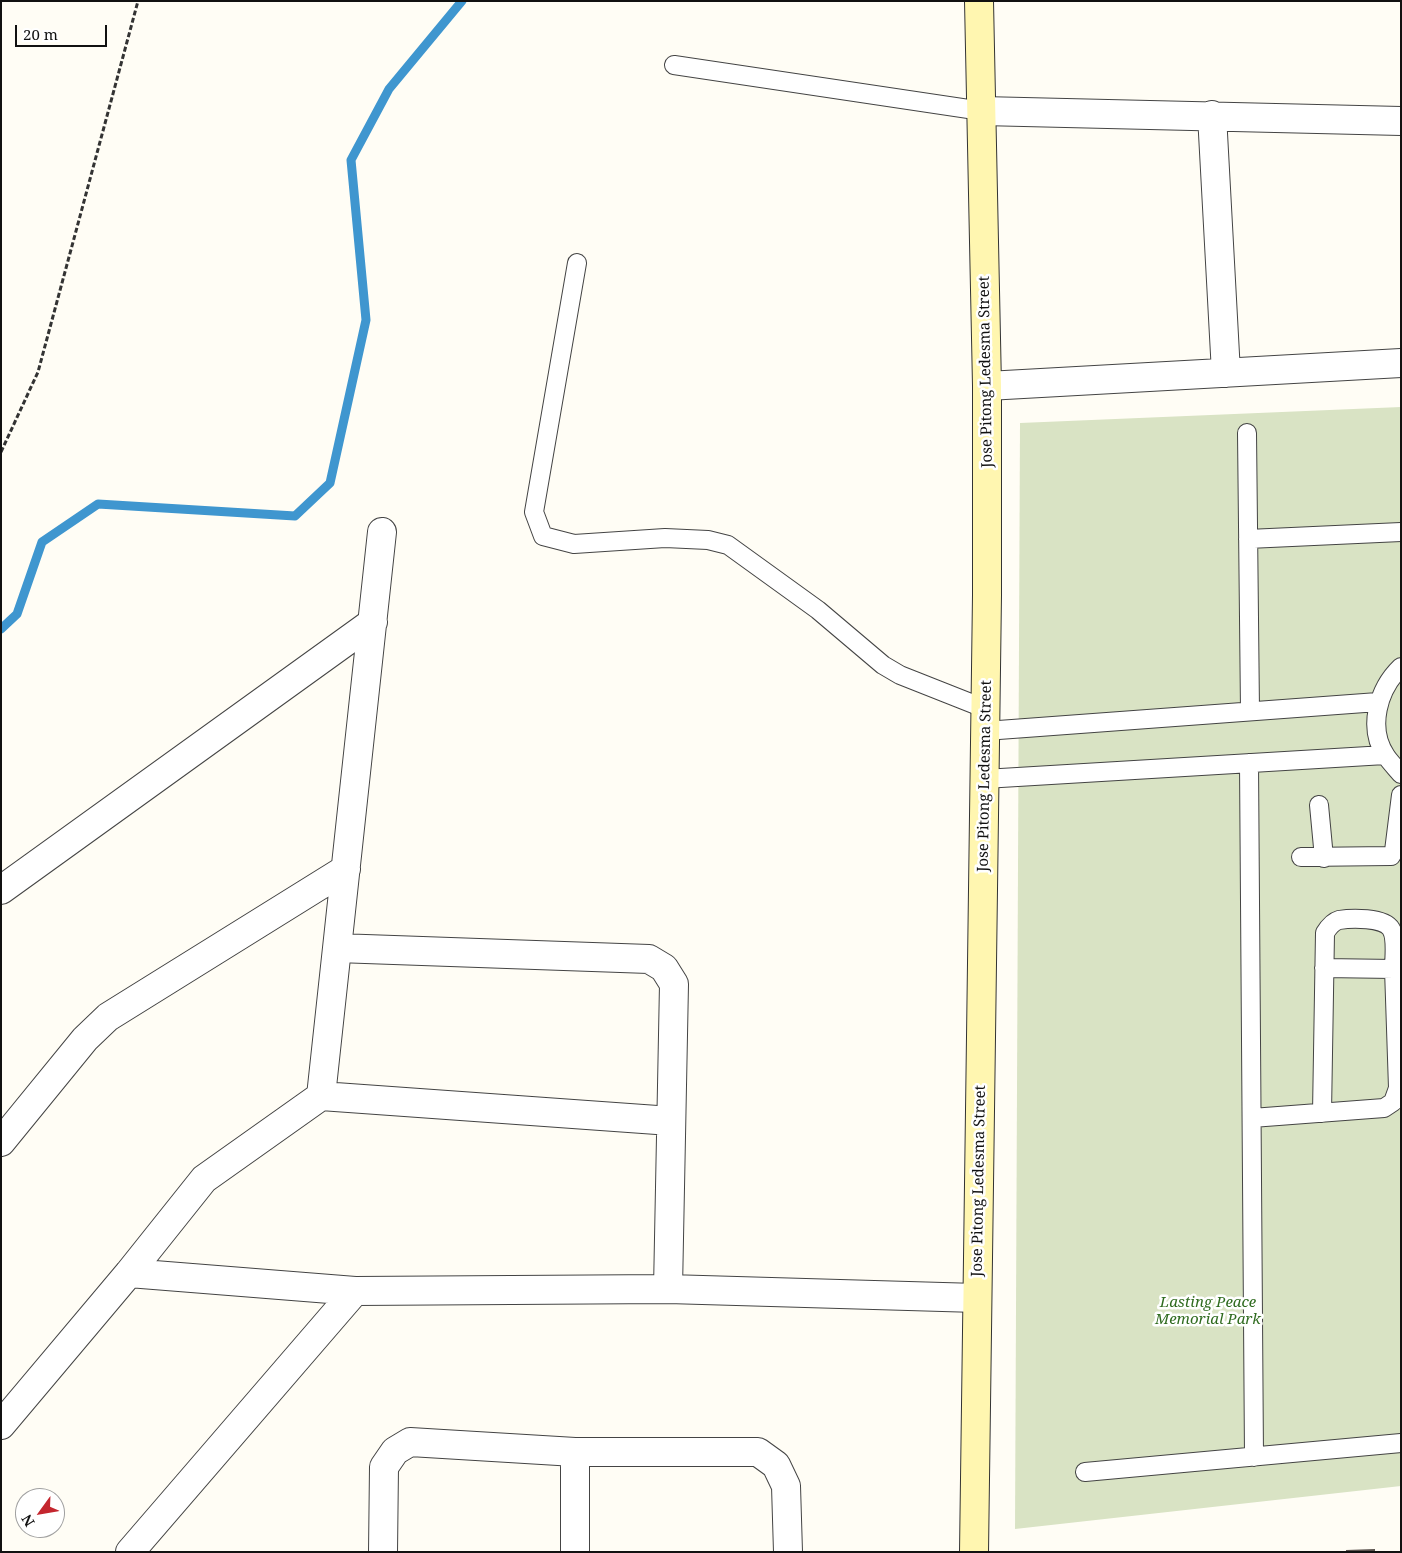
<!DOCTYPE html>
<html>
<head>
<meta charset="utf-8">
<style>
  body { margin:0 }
  #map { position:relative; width:1402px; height:1553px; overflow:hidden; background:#fffdf5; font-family:"Noto Serif",serif }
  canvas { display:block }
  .frame { position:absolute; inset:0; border:2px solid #111; pointer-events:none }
  .north { position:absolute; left:15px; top:1488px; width:50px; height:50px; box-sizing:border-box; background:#fff; border:1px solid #a0a0a0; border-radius:50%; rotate:238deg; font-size:14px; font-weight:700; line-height:20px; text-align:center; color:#111 }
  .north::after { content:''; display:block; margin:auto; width:18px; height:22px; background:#c4262e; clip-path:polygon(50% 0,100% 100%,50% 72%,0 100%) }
  .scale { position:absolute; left:15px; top:25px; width:92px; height:22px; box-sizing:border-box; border:2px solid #111; border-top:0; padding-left:6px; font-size:15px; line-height:18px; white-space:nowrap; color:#111; -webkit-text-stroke:4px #fff; paint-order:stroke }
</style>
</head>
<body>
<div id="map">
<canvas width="1402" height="1553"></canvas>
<div class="frame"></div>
<div class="north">N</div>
<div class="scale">20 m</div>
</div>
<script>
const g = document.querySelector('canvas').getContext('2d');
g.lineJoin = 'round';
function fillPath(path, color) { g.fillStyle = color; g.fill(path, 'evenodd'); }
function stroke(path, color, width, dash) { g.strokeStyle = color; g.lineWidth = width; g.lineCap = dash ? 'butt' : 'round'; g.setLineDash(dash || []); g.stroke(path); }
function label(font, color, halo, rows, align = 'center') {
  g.font = font + ' "Noto Serif",serif'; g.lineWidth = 5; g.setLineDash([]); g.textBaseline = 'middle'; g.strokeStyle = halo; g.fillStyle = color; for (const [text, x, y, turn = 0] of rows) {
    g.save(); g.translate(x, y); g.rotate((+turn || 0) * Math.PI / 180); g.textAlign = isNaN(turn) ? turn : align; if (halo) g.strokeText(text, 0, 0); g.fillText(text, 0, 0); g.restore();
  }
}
const cemetery = new Path2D(`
  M1401,407V1486L1015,1529L1020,423Z`);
const stream = new Path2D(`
  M1,629L17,614L42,542L98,504L295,516L330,483L366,320L351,160L389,89L462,1`);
const building = new Path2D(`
  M1375,1549V1552H1346V1550Z`);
const path = new Path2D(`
  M1,452L38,372L138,1`);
const service = new Path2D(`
  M674,65L982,111
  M577,263L534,512L543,536L574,544L665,538L708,540L728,545L818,610L883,665L900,675L986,709
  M1247,433L1250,711
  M1248,539L1401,532
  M1401,667C1378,689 1367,728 1386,756C1390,762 1396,768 1401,774
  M985,731L1378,702
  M1249,763L1254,1457
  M984,779L1385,755
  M1319,805L1324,858
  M1301,857L1391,856L1394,851L1401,795
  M1322,1113L1325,933C1328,928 1332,922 1339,920C1351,918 1384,917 1391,929C1397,938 1394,958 1394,969L1324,968
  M1252,1118L1384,1108L1393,1102L1398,1088L1394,969H1401
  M1085,1472L1401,1443`);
const minor = new Path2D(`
  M982,111L1401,121
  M1212,115L1226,373
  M987,386L1401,363
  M1,890L373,622
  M337,948L649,959L664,968L674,984L668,1289
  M321,1096L382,532
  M1,1142L85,1039L108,1017L346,869
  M129,1273L355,1291L668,1289L977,1298
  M1,1425L129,1273L204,1179L321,1096L671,1121
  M575,1452V1552
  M130,1552L355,1291
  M383,1552L384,1467L395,1451L410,1442L575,1452H758L776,1465L786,1486L788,1552`);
const secondary = new Path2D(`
  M974,1552L987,595V386L979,1`);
const streetNames = [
  ["Jose Pitong Ledesma Street",986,372,-91],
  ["Jose Pitong Ledesma Street",985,776,-89],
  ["Jose Pitong Ledesma Street",979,1181,-89]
];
const parkNames = [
  ["Lasting Peace",1208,1303],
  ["Memorial Park",1208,1320]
];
fillPath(cemetery, '#d9e3c4');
stroke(stream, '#3f96cf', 9);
fillPath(building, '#5a524d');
stroke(service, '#444', 20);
stroke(minor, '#444', 30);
stroke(secondary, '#333', 30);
stroke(path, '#333', 3, [5, 2.5]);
stroke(service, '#fff', 18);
stroke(minor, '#fff', 28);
stroke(secondary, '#fff6b0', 28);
label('15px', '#111', '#fff', streetNames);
label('italic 15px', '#2f6b1f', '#fff', parkNames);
</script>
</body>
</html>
